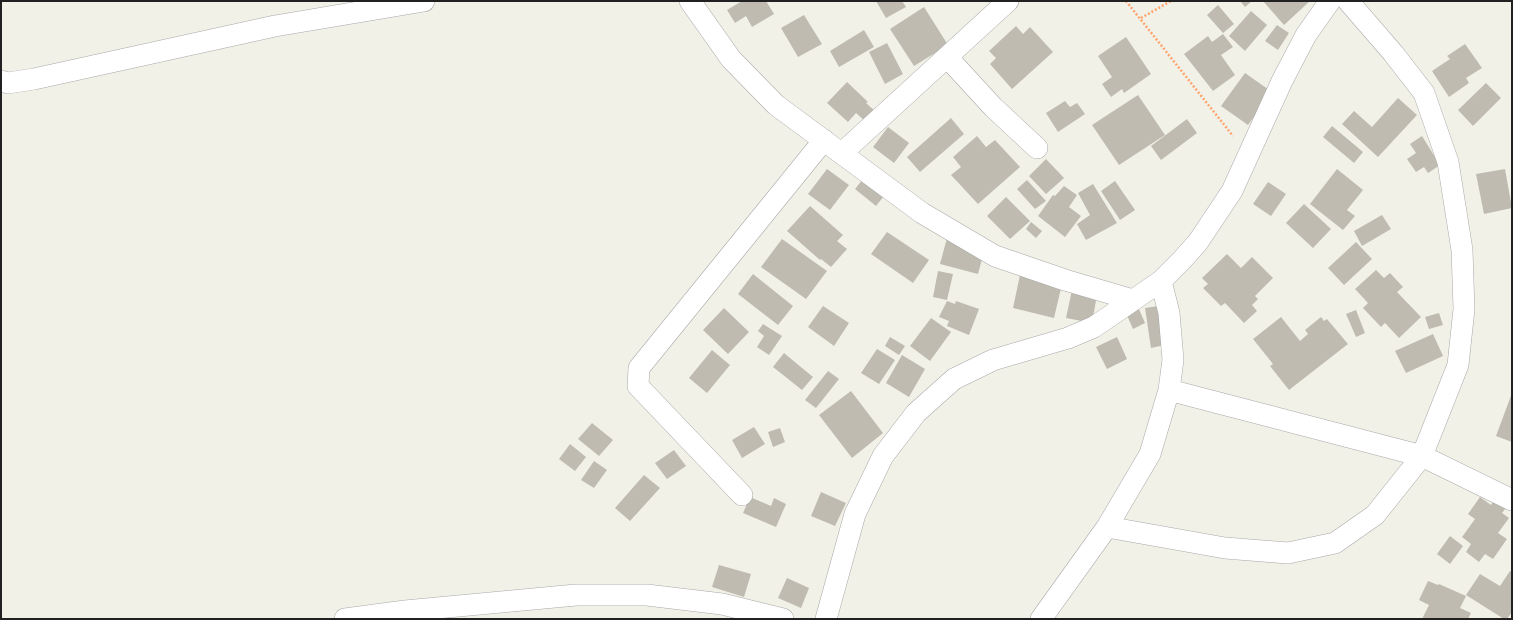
<!DOCTYPE html>
<html>
<head>
<meta charset="utf-8">
<style>
  body { margin:0 }
  #map { position:relative; width:1513px; height:620px; overflow:hidden; background:#f2f1e8; font-family:"Public Sans",sans-serif }
  canvas { display:block }
  .frame { position:absolute; inset:0; border:2px solid #212121; pointer-events:none }
</style>
</head>
<body>
<div id="map">
<canvas width="1513" height="620"></canvas>
<div class="frame"></div>
</div>
<script>
const g = document.querySelector('canvas').getContext('2d');
g.lineJoin = 'round';
function fillPath(path, color) { g.fillStyle = color; g.fill(path, 'evenodd'); }
function stroke(path, color, width, dash) { g.strokeStyle = color; g.lineWidth = width; g.lineCap = dash ? 'butt' : 'round'; g.setLineDash(dash || []); g.stroke(path); }
const building = new Path2D(`
  M742,1H766L774,14L752,27L746,16L735,23L727,10Z
  M876,1H902L906,7L886,18Z
  M1240,1H1252L1245,7Z
  M1263,1H1310L1284,25Z
  M1218,5L1234,24L1223,33L1207,15Z
  M924,7L948,45L914,66L890,29Z
  M1251,11L1267,25L1245,51L1229,36Z
  M804,15L822,44L798,57L781,28Z
  M1277,25L1289,33L1278,50L1265,41Z
  M1016,26L1023,34L1030,27L1053,52L1012,89L990,64L996,58L989,51Z
  M864,30L874,47L839,67L830,51Z
  M1223,34L1233,47L1221,55L1235,75L1213,91L1184,54L1208,36L1212,42Z
  M1126,37L1151,74L1124,93L1122,89L1111,97L1102,84L1112,77L1098,56Z
  M887,43L903,74L885,84L869,52Z
  M1465,44L1482,68L1466,78L1469,83L1449,97L1432,71L1450,59L1447,56Z
  M1245,73L1272,92L1248,125L1221,106Z
  M847,82L868,102L866,103L876,112L866,122L856,113L848,122L827,103Z
  M1486,83L1501,98L1473,126L1458,110Z
  M1138,95L1165,135L1119,165L1092,125Z
  M1398,98L1417,115L1378,157L1342,124L1354,111L1372,127Z
  M1065,101L1070,107L1077,103L1085,114L1058,132L1046,113Z
  M951,118L964,134L920,172L907,157Z
  M1187,119L1197,133L1161,160L1151,146Z
  M1332,126L1363,152L1354,163L1323,137Z
  M888,127L909,143L894,163L873,147Z
  M977,136L986,147L995,140L1020,167L978,204L951,175L961,167L953,157Z
  M1422,136L1440,165L1428,173L1424,167L1416,172L1407,159L1416,153L1410,144Z
  M1046,159L1064,178L1046,194L1029,176Z
  M827,169L849,185L830,210L808,194Z
  M1337,169L1363,190L1347,210L1355,216L1343,230L1310,204Z
  M1505,169L1512,208L1484,214L1476,174Z
  M863,179L884,196L876,206L855,189Z
  M1027,180L1046,201L1035,209L1017,189Z
  M1115,181L1135,210L1120,220L1101,191Z
  M1268,182L1286,194L1271,216L1253,204Z
  M1093,184L1117,223L1086,240L1077,224L1090,215L1078,193Z
  M1064,186L1077,195L1069,207L1081,216L1065,237L1038,216L1053,195L1055,196Z
  M1006,197L1030,221L1010,239L987,216Z
  M1304,204L1331,229L1313,248L1286,223Z
  M810,206L843,235L837,241L847,249L831,267L821,259L820,260L787,231Z
  M1382,215L1391,229L1362,246L1354,231Z
  M1031,222L1042,231L1036,238L1026,229Z
  M887,232L929,260L913,283L871,254Z
  M947,238L985,248L978,274L940,264Z
  M782,239L827,271L806,299L761,267Z
  M1356,242L1372,259L1344,285L1328,268Z
  M1227,254L1241,268L1252,257L1273,278L1255,296L1258,299L1252,305L1257,311L1244,323L1225,303L1221,306L1203,288L1208,284L1202,278Z
  M1376,270L1384,278L1390,273L1403,287L1397,292L1421,317L1399,338L1385,323L1381,327L1363,308L1368,303L1355,289Z
  M938,271L953,274L947,300L933,297Z
  M753,274L793,306L778,325L738,294Z
  M1020,275L1062,284L1054,318L1013,308Z
  M1072,290L1097,295L1092,323L1066,318Z
  M947,301L955,304L956,301L979,309L969,335L947,326L949,321L939,317Z
  M823,306L849,323L834,346L808,327Z
  M1159,306L1165,345L1151,348L1145,308Z
  M1138,307L1145,323L1133,329L1126,313Z
  M724,308L749,332L728,354L703,330Z
  M1356,310L1365,333L1356,337L1346,314Z
  M1439,313L1443,325L1429,329L1425,317Z
  M1281,317L1300,341L1308,334L1305,330L1321,317L1324,321L1327,319L1348,344L1289,390L1270,366L1273,364L1253,339Z
  M931,318L951,332L930,361L910,346Z
  M763,324L782,336L769,355L757,347L764,336L758,331Z
  M1433,334L1443,356L1406,373L1395,351Z
  M890,337L905,346L899,355L885,346Z
  M1117,337L1127,359L1107,369L1096,347Z
  M877,349L895,360L879,384L861,373Z
  M712,350L730,365L707,393L689,378Z
  M784,353L813,377L802,390L773,367Z
  M902,355L925,369L909,397L886,383Z
  M828,371L839,379L816,408L805,400Z
  M851,391L883,433L852,458L819,415Z
  M1512,393V442L1496,436Z
  M592,423L613,440L599,456L578,439Z
  M754,427L765,444L742,458L732,440Z
  M780,428L785,442L773,447L768,432Z
  M570,444L586,457L575,471L559,459Z
  M674,450L686,466L667,479L655,463Z
  M594,461L607,470L594,488L581,480Z
  M644,475L660,488L630,521L615,508Z
  M821,492L846,503L835,526L811,516Z
  M750,497L771,506L774,498L786,504L776,527L743,513Z
  M1480,497L1491,505L1496,497L1508,505L1502,513L1509,518L1498,533L1507,539L1493,559L1485,554L1479,562L1466,552L1471,544L1462,537L1475,519L1468,514Z
  M1450,536L1463,546L1450,564L1437,554Z
  M719,565L751,574L744,597L712,587Z
  M1510,571L1512,572V612L1507,619H1504L1466,595L1480,574L1500,586Z
  M787,578L809,588L801,608L778,598Z
  M1428,581L1438,585L1439,584L1466,596L1460,608L1471,613L1468,619H1422L1429,605L1419,600Z`);
const path = new Path2D(`
  M1126,1L1233,136
  M1141,18L1171,1`);
const street = new Path2D(`
  M690,1L731,59L776,105L922,213L995,256L1065,280L1133,300
  M947,57L993,107L1037,148
  M1,81L8,83L34,79L275,26L424,1
  M842,153L1008,1
  M1169,390L1422,456L1512,500
  M742,495L638,386L639,368L824,140
  M1107,527L1225,548L1288,553L1335,543L1375,515L1422,456L1458,365L1464,309L1462,250L1448,162L1424,93L1393,53L1348,1
  M345,619L405,611L576,595H647L722,604L783,619
  M826,619L855,514L883,456L916,413L954,379L993,360L1068,338L1094,327L1161,281L1182,260L1198,242L1232,191L1282,81L1306,35L1330,1
  M1041,619L1107,527L1150,454L1169,390L1173,360L1169,313L1161,281`);
fillPath(building, '#bfbbb0');
stroke(street, '#a8a8a8', 22);
stroke(path, '#ffa46c', 2.5, [2, 2]);
stroke(street, '#fff', 21);
</script>
</body>
</html>
